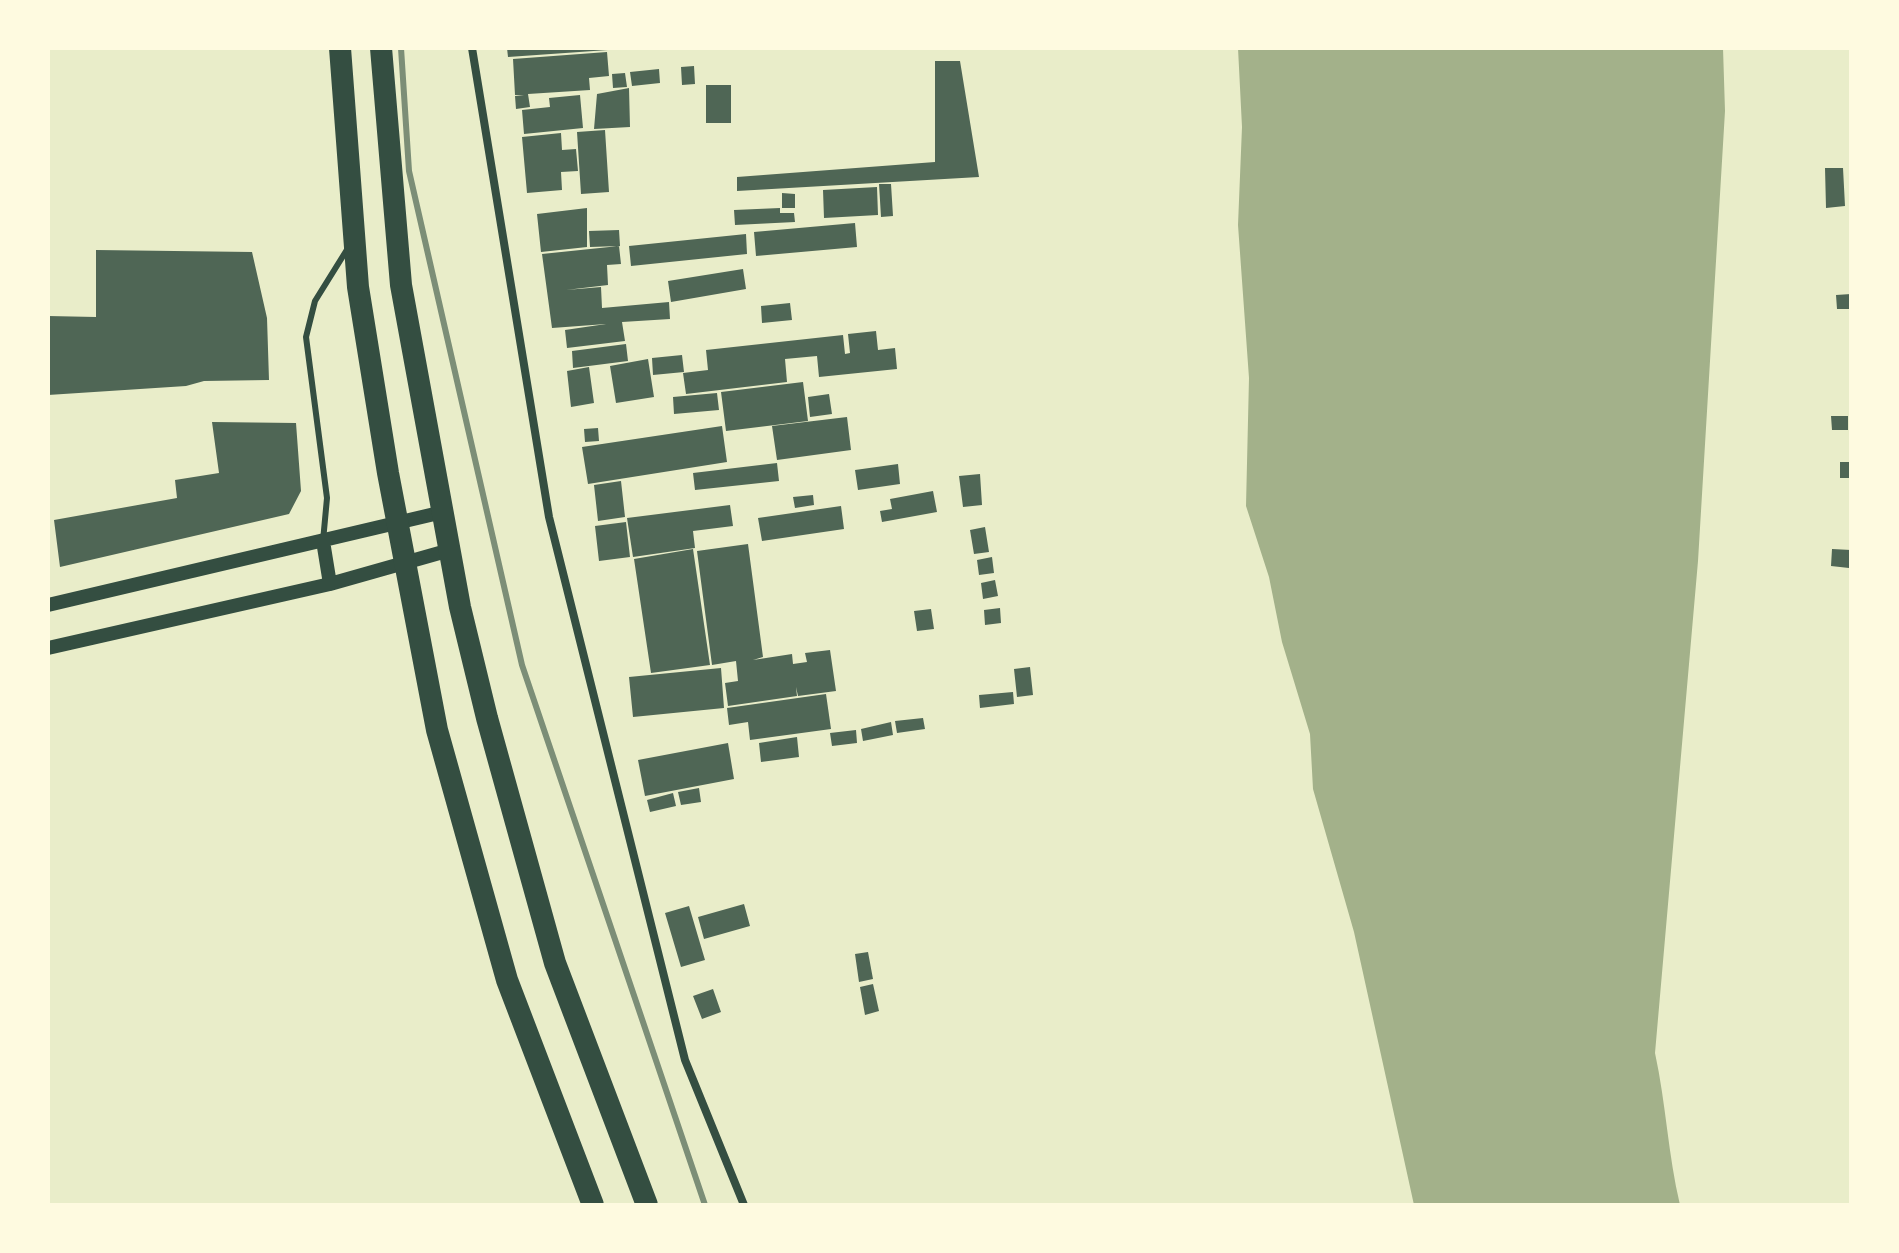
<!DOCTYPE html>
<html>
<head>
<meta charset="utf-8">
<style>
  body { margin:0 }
  #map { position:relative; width:1899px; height:1253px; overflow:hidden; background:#e9edc9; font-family:Overpass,sans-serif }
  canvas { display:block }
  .frame { position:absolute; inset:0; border:50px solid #fefae0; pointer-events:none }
</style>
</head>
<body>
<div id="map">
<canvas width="1899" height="1253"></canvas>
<div class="frame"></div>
</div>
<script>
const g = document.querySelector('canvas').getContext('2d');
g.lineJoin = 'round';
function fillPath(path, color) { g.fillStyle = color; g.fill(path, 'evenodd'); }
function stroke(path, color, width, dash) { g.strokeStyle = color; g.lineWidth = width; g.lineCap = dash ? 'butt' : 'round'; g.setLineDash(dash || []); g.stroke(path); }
const water = new Path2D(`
  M1238,48H1723L1725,111L1698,561L1655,1053C1666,1104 1668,1154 1680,1205H1414L1354,932L1313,789L1310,734L1282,642L1269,577L1246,506L1249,378L1238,225L1242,127Z`);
const building = new Path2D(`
  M507,48H608V50L508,57Z
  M607,52L609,76L589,78L590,90L528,94L530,107L516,109L515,96L524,95H515L513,59Z
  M935,61H960L979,177L737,191V177L935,162Z
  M694,66L695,84L682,85L681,67Z
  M659,69L660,83L632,86L630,72Z
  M625,73L627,87L613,88L612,74Z
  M706,85H731V123H706Z
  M629,88L630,127L594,129L597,94Z
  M580,95L583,128L524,134L522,110L550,107L549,98Z
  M605,130L609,192L581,194L577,132Z
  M561,133L562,150L576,149L578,171L561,172L562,190L527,193L522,137Z
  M1825,168H1843L1845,206L1826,208Z
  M879,184H891L893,216L881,217Z
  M877,187L878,215L824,218L823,190Z
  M782,193L795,194V208H782Z
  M587,208V247L541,252L537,214Z
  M780,208V213H794L795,222L735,225L734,210Z
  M855,223L857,247L756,256L754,232Z
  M619,230L620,246L590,247L589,231Z
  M746,234L747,254L631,266L629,246Z
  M619,246L621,264L607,265L608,285L566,290L601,287L602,308L669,302L670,319L622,322L625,341L567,348L565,330L606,324L552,328L542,254Z
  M96,250L252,252L267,318L269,380L204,381L186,386L48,395V316L96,317Z
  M743,269L746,289L671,302L668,281Z
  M1851,294V309H1837L1836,295Z
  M790,303L792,320L762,323L761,306Z
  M876,331L878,350L895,348L897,369L819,377L817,356L785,359L787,382L686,394L683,373L708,370L706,350L843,335L845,354L850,353L848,334Z
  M626,344L628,361L573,368L572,351Z
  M682,355L684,372L653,375L652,358Z
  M648,359L654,397L616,403L610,366Z
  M589,367L594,403L571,407L567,371Z
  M803,382L808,421L726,431L721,392Z
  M717,393L719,410L674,414L673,397Z
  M829,394L832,414L810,417L808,397Z
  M1831,416H1848V430H1832Z
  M847,417L851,450L777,460L772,426Z
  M212,422L296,423L301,491L289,514L60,567L54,520L177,498L175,480L219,473Z
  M722,426L727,462L588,484L582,447Z
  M598,428L599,441L585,442L584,429Z
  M1840,462H1851V478H1840Z
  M777,463L779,481L695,490L693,473Z
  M898,464L900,484L858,490L855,470Z
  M980,474L982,505L963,507L959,476Z
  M621,481L625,517L598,521L594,485Z
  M933,491L937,512L882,522L880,511L892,509L890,499Z
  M813,495L814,505L795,508L793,497Z
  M730,505L733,526L693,531L695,548L633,557L627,518Z
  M841,506L844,529L762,541L758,518Z
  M626,522L630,557L599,561L595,526Z
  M985,527L989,552L974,554L970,530Z
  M748,544L763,657L753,660L792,654L793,664L807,662L805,653L830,650L836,691L798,696L796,687L797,696L728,706L725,683L738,681L736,661L712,665L697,551Z
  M693,549L710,665L651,673L634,559Z
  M1832,549L1851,550L1849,568L1831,566Z
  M992,557L994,573L979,575L977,560Z
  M995,580L998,596L983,599L981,583Z
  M1000,608L1001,623L985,625L984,610Z
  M931,609L934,629L917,631L914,611Z
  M1030,667L1033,695L1017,697L1014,669Z
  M721,668L724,708L633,717L629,677Z
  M1013,692L1014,704L980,708L979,695Z
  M826,694L831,729L750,740L748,722L729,725L727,708Z
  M923,718L925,729L897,733L895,721Z
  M891,722L893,735L863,741L861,729Z
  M856,730L857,743L832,746L830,733Z
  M797,737L799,757L761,762L759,743Z
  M728,743L734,779L645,796L638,760Z
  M699,788L701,802L681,805L678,792Z
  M673,793L676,806L650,812L647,800Z
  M744,904L750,926L704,939L698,917Z
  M689,906L705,960L681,967L665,913Z
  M868,952L873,979L859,982L855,954Z
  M873,984L879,1011L865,1015L860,987Z
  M713,989L721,1012L702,1019L693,996Z`);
const service = new Path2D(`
  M323,541L327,498L306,337L315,301L348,248`);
const minor = new Path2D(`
  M472,48L549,517L685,1060L744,1205`);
const tertiary = new Path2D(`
  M323,541L330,584
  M48,605L443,512
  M48,648L330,584L450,550`);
const trunk = new Path2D(`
  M340,48L358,287L388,473L437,730L507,980L593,1205
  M381,48L401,285L460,607L487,718L555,963L647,1205`);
const rail = new Path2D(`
  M401,48L409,171L522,665L705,1205`);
fillPath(water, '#a3b18a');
fillPath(building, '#4f6655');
stroke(service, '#344e41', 6);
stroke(minor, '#344e41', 8);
stroke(tertiary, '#344e41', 14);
stroke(trunk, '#344e41', 22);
stroke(rail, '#7c8e77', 6);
</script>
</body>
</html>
